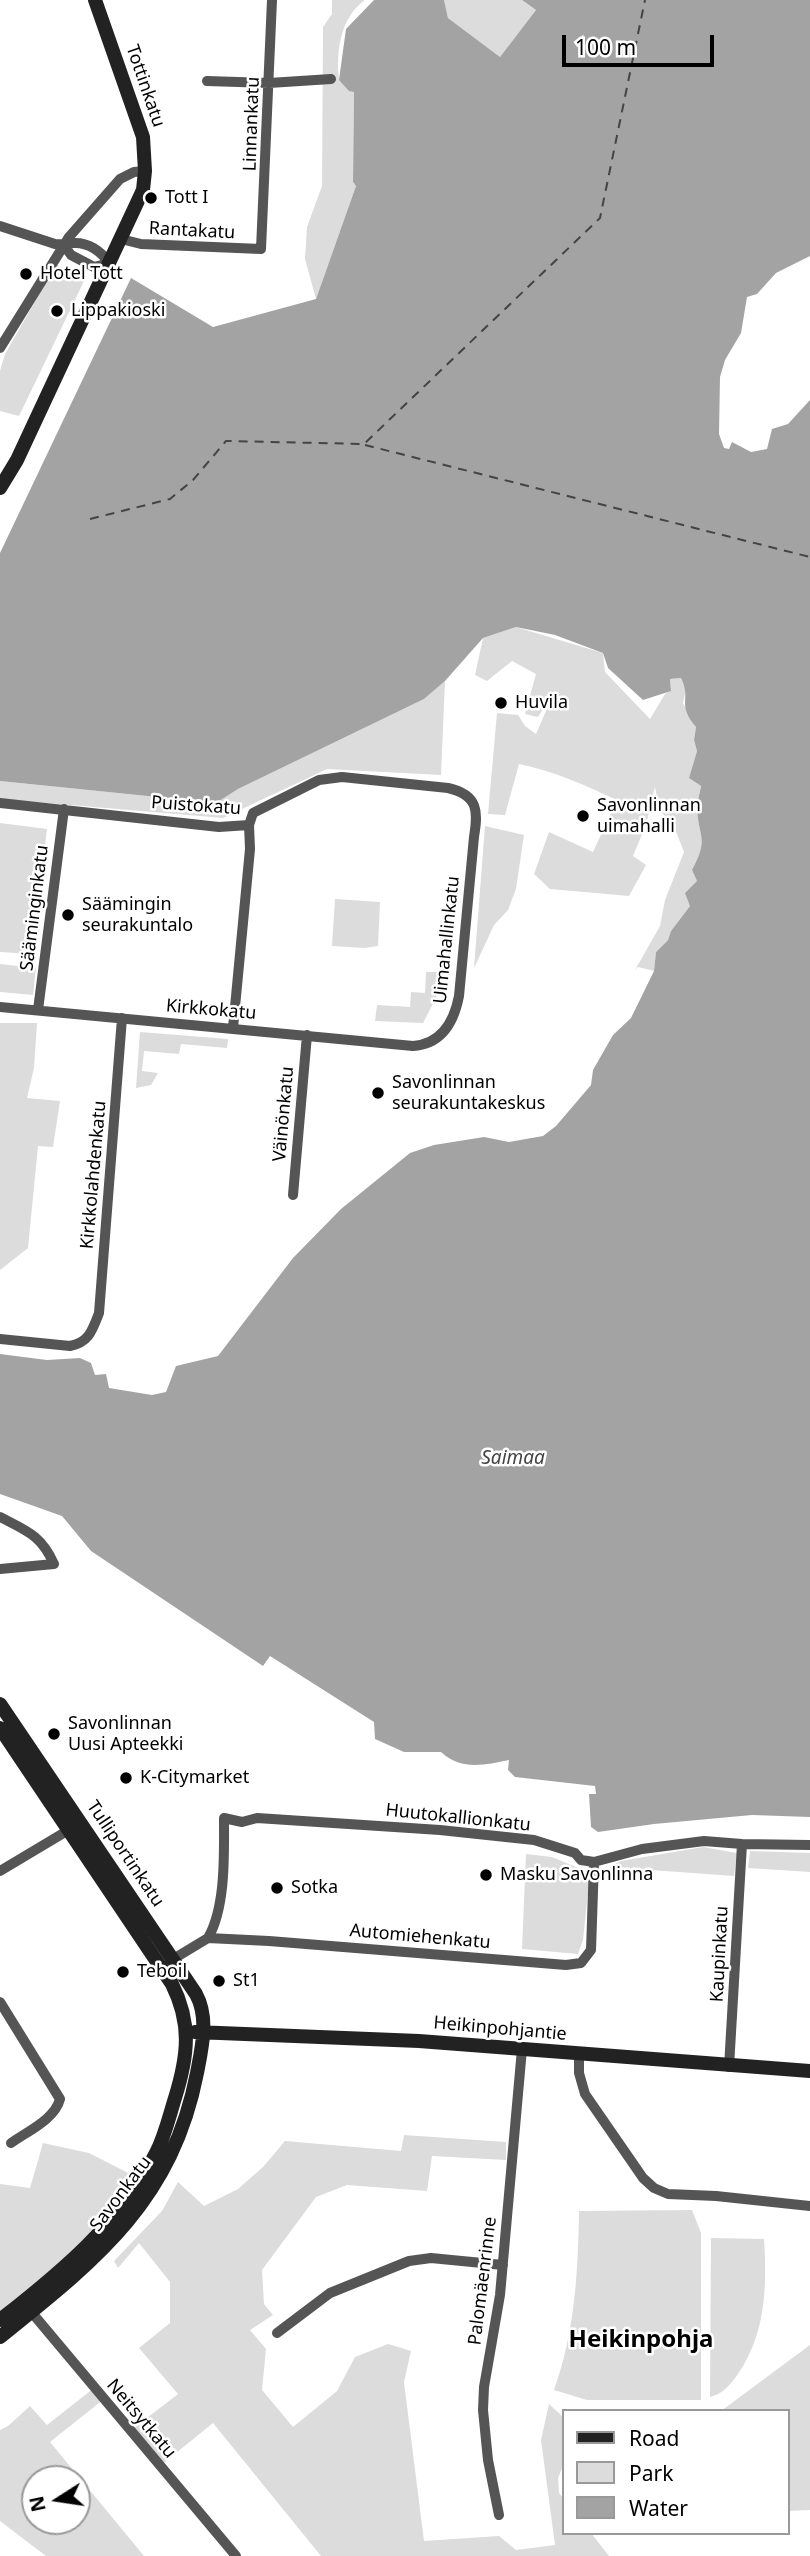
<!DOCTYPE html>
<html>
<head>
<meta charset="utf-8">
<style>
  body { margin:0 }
  #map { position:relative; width:810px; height:2556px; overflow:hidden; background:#fff; font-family:"Noto Sans",sans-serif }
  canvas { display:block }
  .legend { position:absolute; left:562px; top:2409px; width:228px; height:126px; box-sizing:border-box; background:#fff; border:2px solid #999; margin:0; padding:9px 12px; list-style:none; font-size:21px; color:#000 }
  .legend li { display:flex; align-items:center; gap:14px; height:35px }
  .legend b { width:35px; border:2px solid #999 }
  .north { position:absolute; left:21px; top:2465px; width:70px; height:70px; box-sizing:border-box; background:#fff; border:2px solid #999; border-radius:50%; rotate:258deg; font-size:19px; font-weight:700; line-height:28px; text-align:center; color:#000 }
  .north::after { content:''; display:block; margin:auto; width:24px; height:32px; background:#000; clip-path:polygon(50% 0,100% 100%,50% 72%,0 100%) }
  .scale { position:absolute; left:562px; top:35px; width:152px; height:32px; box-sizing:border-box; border:4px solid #000; border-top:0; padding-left:9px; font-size:21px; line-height:24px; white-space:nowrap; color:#000; -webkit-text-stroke:5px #fff; paint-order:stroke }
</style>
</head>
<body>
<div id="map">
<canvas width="810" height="2556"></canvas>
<ul class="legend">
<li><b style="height:9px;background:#222"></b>Road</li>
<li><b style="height:19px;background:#dcdcdc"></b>Park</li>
<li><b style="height:19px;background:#a3a3a3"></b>Water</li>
</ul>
<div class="north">N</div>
<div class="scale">100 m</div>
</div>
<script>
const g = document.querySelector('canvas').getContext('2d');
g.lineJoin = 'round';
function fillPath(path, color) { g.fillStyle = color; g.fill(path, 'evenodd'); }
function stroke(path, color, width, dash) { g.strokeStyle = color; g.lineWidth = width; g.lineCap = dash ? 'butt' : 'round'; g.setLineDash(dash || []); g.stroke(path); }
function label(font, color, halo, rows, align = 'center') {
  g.font = font + ' "Noto Sans",sans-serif'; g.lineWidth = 5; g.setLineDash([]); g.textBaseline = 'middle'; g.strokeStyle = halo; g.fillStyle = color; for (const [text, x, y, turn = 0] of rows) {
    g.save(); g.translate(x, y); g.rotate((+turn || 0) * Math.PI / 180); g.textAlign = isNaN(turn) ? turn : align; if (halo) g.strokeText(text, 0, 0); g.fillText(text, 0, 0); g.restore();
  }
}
const green = new Path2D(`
  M332,0H365C340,18 336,51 339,80L354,91L353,182L356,186L316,299L305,259L307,227L322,186L323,27L332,14Z
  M444,0H522L536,10L500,57L448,18Z
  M56,265L86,277L19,416L0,411V371L5,354Z
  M516,627L603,653L605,672L650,719L665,694L671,690L670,679L681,678L686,689L683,703L696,727L694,740L697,751L689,778L701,786C700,793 697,801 697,809C699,840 709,838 692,870L697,881L690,906L671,931L668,940L656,952L654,971L638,967L635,970L660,926L665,900L684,852L675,829L659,809L655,787L646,825L633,856L646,865L629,896L550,889L534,874L549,832L593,852L617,800C584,785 554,771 519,764L505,815L488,814L497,713L518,715L525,726L536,734L555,690L538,717L525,714L536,674L512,661L487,681L475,675L483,638Z
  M445,681L441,775L327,769L223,818L0,799V781L216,803L238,789L424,699Z
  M0,823L47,829L32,954L0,952Z
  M485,826L524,835L516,889L508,910L494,925L474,968Z
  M335,899L380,902L378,946L364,948L332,946Z
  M0,964L36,968L33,995L0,992Z
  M426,972H446L442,986L423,1023L375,1021L377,1005L410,1007L411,992L425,993Z
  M0,1023H37L34,1068L27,1098L60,1101L53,1147L38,1146L28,1248L0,1270Z
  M140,1032L228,1039L227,1048L181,1044L179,1054L144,1051L142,1071L158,1073L151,1085L136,1088Z
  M703,1847L737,1853L734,1876L609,1867L621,1861Z
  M750,1851L810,1853V1872L748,1868Z
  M526,1854L552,1857L590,1873L583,1940L578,1954L522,1949Z
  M404,2135L506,2142V2160L432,2156L427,2191L347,2185L316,2197L262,2270L264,2304L273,2315L250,2330L266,2349L262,2390L293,2427L337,2391L355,2357L388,2344L411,2351L404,2382L424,2541L499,2536L516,2550L555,2545L541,2440L549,2404L563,2417V2466L558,2478L559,2493L563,2498V2533H591L609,2556H321L213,2423L160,2466L130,2431L178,2394L139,2348L170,2323V2282L139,2243L118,2268L114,2261L162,2211L178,2182L204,2206L238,2189L263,2167L285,2141L401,2151Z
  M43,2143L89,2153L134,2176L78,2247L0,2312V2184L30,2188Z
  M692,2210L701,2233V2400H587L554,2390C575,2332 578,2272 579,2211Z
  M711,2238L764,2239C767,2286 766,2333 738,2374C730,2385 723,2394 710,2397Z
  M810,2345V2510L787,2511V2411H721Z
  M94,2388L104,2399L50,2442L144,2556H46L0,2521V2430L8,2426L30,2406L47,2425ZM35,2479H77V2521H35Z`);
const water = new Path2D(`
  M374,0H444L448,18L500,57L536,10L522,0H810V256L776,273L757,294L747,297L741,333L725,360L720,377L719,434L724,448L729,449L732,442L751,452L767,449L772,429L788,424L810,400V1817L752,1815L654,1824L598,1832L591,1827L589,1794H596L595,1786L515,1777L508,1770L509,1760C484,1765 462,1771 441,1752H404L375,1739L374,1722L270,1656L263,1666L91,1551L62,1516L0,1494V1354L47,1360L80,1358L91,1363L95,1375L106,1374L109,1388L152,1395L166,1392L176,1366L218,1356L293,1258L341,1209L410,1153L434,1145L484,1137L509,1142L543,1136L556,1126L591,1085L593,1070L613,1035L631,1018L654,971L656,952L668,940L671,931L690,906L685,893L697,881L692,870C709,838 699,840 697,809C697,802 700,793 701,786L689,778L697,751L694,740L696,727C676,703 692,700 681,678L670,679L671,691L643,700L608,668L603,653L555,635L516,627L483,638L445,681L424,699L238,789L216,803L0,781V553L131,278L213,327L316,299L356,186L353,182L354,92L349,91L339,80L346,29Z`);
const ferry = new Path2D(`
  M365,445L810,557
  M90,519L170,499L193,480L226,441L364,444L600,218L645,0`);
const street = new Path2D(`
  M207,81L269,83L331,79
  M0,226L55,244C63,245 67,243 73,243C88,242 101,251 109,263L94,267L71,255L64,245
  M121,239L141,244L261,249L272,0
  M0,348L69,237L120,179L134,172L145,171
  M0,803L219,827L249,825
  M0,1007L413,1046C442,1044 454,1022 459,996L474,837C478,812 479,795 448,788L342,777L319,780L253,813L249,825L250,849L233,1028
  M38,1010L64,809
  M293,1195L307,1035
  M0,1339L70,1346C89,1342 92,1331 99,1313L122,1018
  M0,1517C27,1531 41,1535 54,1564L0,1569
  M0,1871L72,1828
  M208,1938C226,1907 224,1854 224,1818L242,1822L257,1818L440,1830L534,1840L575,1853L581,1860L594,1862L642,1849L704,1841L742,1844L810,1845
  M170,1961L208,1938L269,1941L566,1965L581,1963L591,1950L594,1862
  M0,2002L60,2099C55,2119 28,2131 11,2143
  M579,2055V2073L585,2094L643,2178L654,2188L668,2194L716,2196L810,2206
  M729,2067L742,1844
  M28,2308L236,2556
  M277,2333L330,2293L409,2261L431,2258L503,2265
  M499,2515L488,2460L483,2410L484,2387L500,2295L522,2049`);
const secondary = new Path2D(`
  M0,488L17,460L143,190L145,171L143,137L95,0
  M0,1704L196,1994C209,2018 202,2047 197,2073C172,2201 97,2259 0,2337
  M0,1728L172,1984C192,2024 188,2056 175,2098C169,2117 165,2136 156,2153C121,2223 60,2273 0,2320
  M195,2032L419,2041L810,2071`);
const markers = [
  [151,198,7,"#000"],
  [26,274,7,"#000"],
  [57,311,7,"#000"],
  [501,703,7,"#000"],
  [583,816,7,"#000"],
  [68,915,7,"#000"],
  [378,1093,7,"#000"],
  [54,1734,7,"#000"],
  [126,1778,7,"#000"],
  [486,1875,7,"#000"],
  [277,1888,7,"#000"],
  [123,1972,7,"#000"],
  [219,1981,7,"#000"]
];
const streetNames = [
  ["Tottinkatu",145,86,71],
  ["Linnankatu",252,124,-88],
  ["Rantakatu",192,231,3],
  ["Puistokatu",196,806,4],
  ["Sääminginkatu",35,908,-83],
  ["Uimahallinkatu",447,940,-84],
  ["Kirkkokatu",211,1010,5],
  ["Väinönkatu",284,1114,-85],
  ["Kirkkolahdenkatu",94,1175,-85],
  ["Huutokallionkatu",458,1818,6],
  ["Tulliportinkatu",125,1854,56],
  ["Automiehenkatu",420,1937,5],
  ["Kaupinkatu",720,1954,-87],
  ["Heikinpohjantie",500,2029,5],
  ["Savonkatu",121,2194,-53],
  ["Palomäenrinne",483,2281,-83],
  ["Neitsytkatu",141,2419,50]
];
const poiNames = [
  ["Tott I",165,198],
  ["Hotel Tott",40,274],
  ["Lippakioski",71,311],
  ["Huvila",515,703],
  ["Savonlinnan",597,806],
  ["uimahalli",597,827],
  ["Säämingin",82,905],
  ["seurakuntalo",82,926],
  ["Savonlinnan",392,1083],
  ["seurakuntakeskus",392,1104],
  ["Savonlinnan",68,1724],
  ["Uusi Apteekki",68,1745],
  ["K-Citymarket",140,1778],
  ["Masku Savonlinna",500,1875],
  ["Sotka",291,1888],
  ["Teboil",137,1972],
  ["St1",233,1981]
];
const waterNames = [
  ["Saimaa",513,1459]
];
const districtNames = [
  ["Heikinpohja",641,2340]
];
fillPath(green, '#dcdcdc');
fillPath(water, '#a3a3a3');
stroke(ferry, '#444', 2, [9, 7]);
stroke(street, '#555', 10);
stroke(secondary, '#222', 14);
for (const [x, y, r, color] of markers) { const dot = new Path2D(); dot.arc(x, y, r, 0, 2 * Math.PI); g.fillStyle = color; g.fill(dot); stroke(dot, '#fff', 2.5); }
label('18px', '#000', '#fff', streetNames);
label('18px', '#000', '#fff', poiNames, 'left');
label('italic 19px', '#444', '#fff', waterNames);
label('bold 24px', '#000', '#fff', districtNames);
</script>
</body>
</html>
